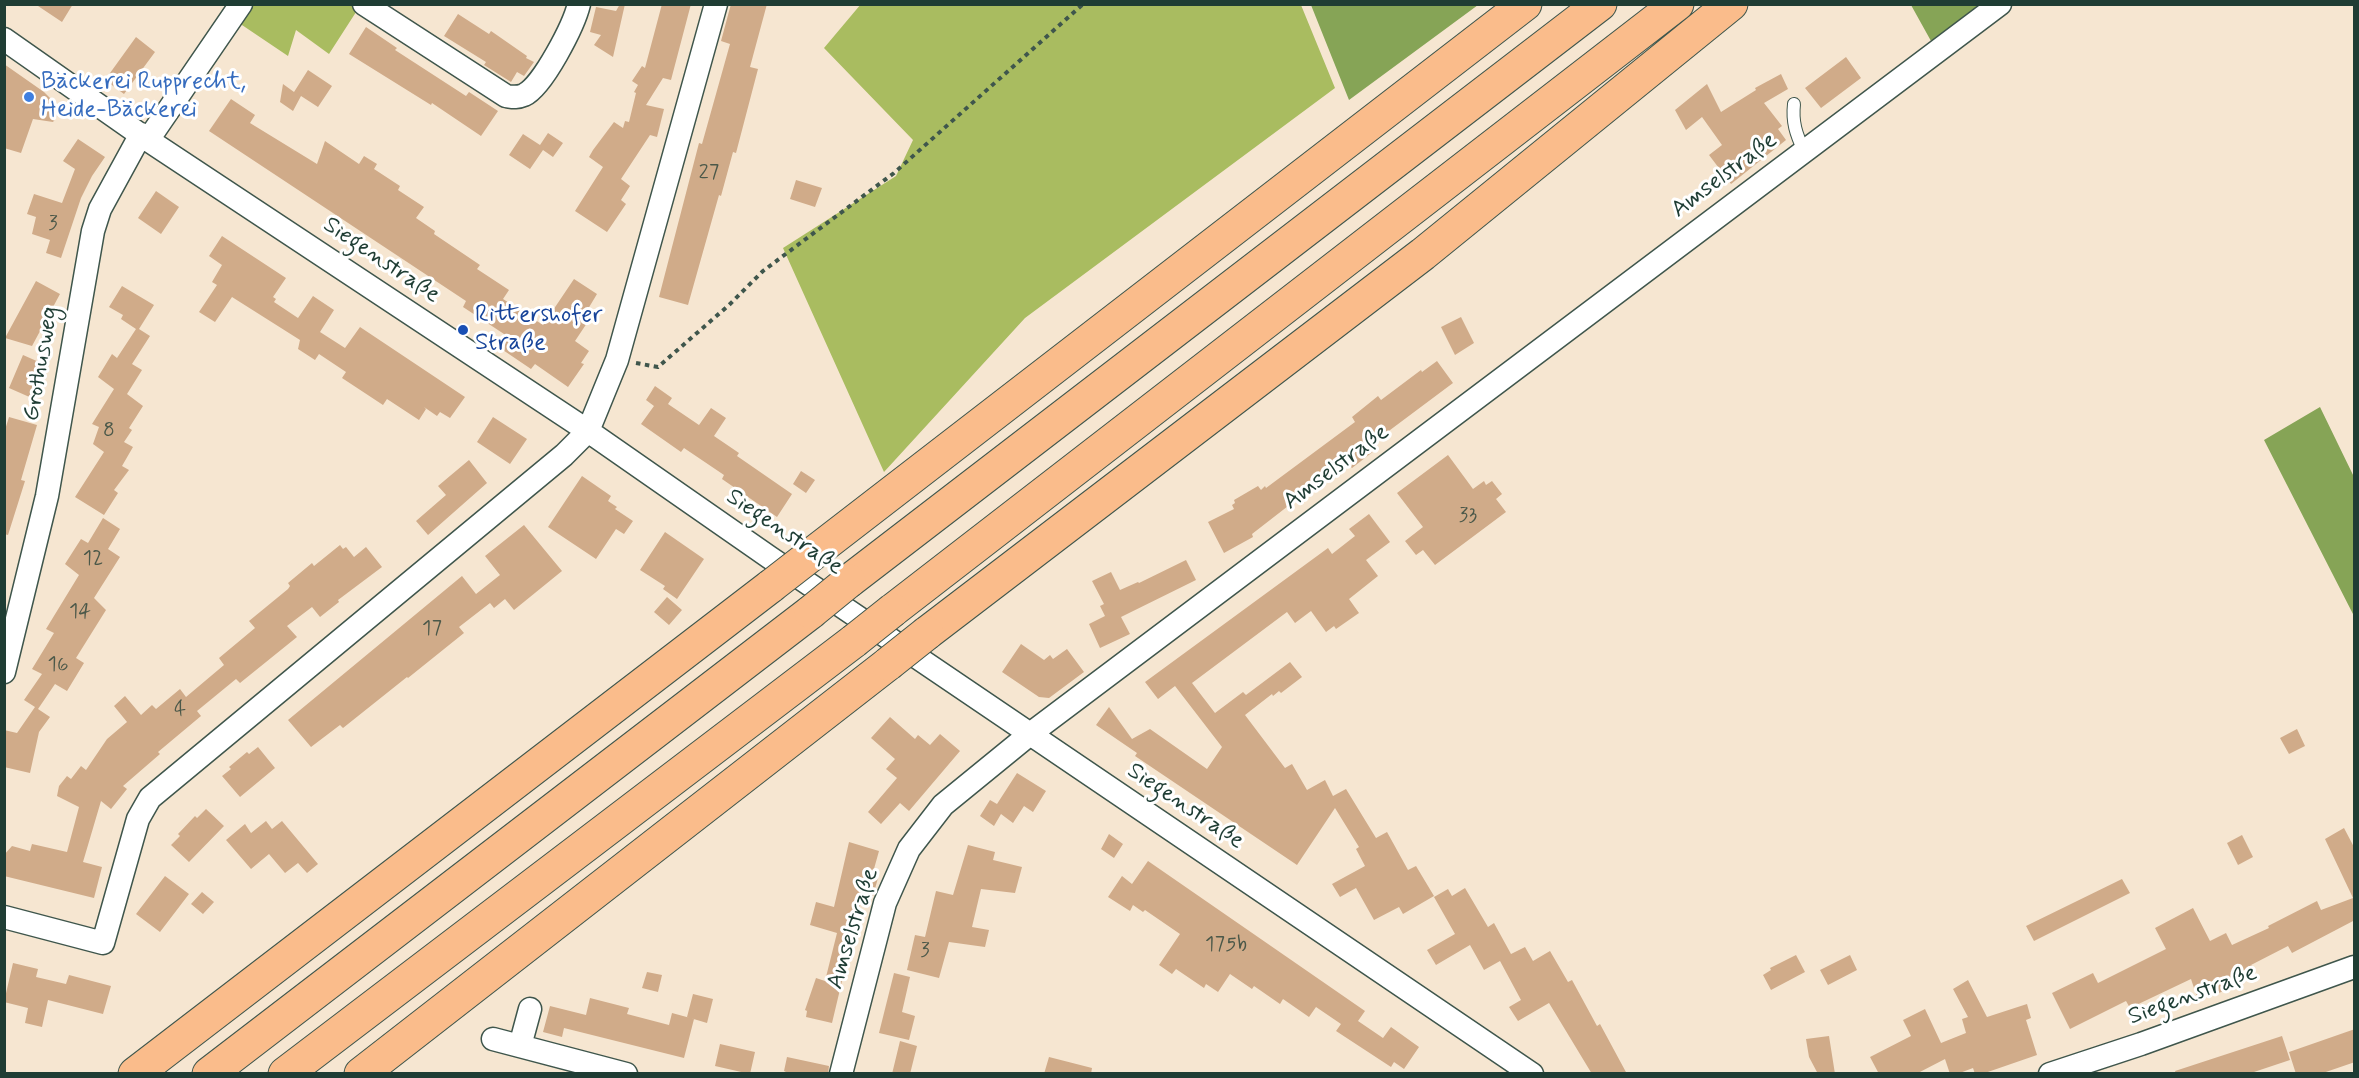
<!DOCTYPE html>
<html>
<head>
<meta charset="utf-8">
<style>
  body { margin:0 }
  #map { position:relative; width:2359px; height:1078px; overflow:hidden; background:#f6e6d1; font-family:Mynerve,sans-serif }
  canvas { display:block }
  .frame { position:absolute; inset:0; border:6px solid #1f3d34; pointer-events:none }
</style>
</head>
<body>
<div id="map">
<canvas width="2359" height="1078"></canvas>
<div class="frame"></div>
</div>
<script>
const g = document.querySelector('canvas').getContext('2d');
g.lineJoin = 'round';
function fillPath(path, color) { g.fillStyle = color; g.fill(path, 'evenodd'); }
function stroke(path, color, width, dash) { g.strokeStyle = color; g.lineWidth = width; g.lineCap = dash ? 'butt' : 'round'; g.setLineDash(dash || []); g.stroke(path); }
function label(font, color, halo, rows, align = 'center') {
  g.font = font + ' Mynerve,sans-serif'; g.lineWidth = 6; g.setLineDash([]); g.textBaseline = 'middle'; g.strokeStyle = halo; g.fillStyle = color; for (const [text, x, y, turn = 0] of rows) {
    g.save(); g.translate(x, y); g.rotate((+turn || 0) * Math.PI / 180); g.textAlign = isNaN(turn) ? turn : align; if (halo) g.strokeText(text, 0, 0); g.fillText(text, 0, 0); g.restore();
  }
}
const green = new Path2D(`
  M351,4L358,9L329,54L296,30L288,56L239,23L249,5Z
  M861,4L1301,5L1335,88L1025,318L884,472L783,248L896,176L913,140L824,48Z`);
const forest = new Path2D(`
  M1311,5H1478L1349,100Z
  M1911,5H1981L1931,41Z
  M2320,407L2354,477V616L2264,440Z`);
const building = new Path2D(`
  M35,4H73L62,22Z
  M620,4H625L613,57L594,45L601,35L590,32L596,7L616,11Z
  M662,4H691L671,80L663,78L646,105L664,109L657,137L650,135L621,179L630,186L621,200L626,204L607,232L575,211L603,167L589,157L593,150L614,122L623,128L625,121L629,122L636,93L634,92L638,85L632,81L642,66L645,68Z
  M731,4H767L750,67L758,69L736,153L733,152L721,196L719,195L688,305L659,297L699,143L702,144L730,44L721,41Z
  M458,14L489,34L491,31L527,56L526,58L534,62L524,76L517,72L511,82L484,65L486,62L444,36Z
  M366,27L397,48L395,50L466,96L469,92L498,111L481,136L432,103L431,105L349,54Z
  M136,37L155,52L124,94L105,80Z
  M1846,57L1861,78L1821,108L1805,88Z
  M4,64L44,92L62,110L53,122L33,119L21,153L4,148Z
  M308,70L332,86L318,107L301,96L293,111L280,102L283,84L294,92Z
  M1781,74L1788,89L1764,103L1782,126L1778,129L1786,140L1731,184L1709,155L1722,145L1702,117L1686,130L1675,110L1707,84L1721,112L1756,90L1755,88Z
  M231,99L255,115L250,123L317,164L325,141L359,164L364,156L377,164L374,169L400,186L398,190L424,207L416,218L435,231L434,234L480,265L477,269L509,290L503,299L543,325L574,279L597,294L582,319L587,323L575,341L589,351L581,363L584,364L568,387L535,364L531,369L497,346L504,334L463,307L466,301L209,131Z
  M548,133L563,143L553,157L543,150L530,169L509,155L523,134L540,145Z
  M78,139L105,157L92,176L81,198L61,258L46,253L50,240L32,234L36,217L27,214L34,194L62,203L75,169L63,161Z
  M796,180L822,188L815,207L790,199Z
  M156,191L179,207L161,234L138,218Z
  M222,236L286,278L273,297L276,299L274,302L298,318L313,296L334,310L320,332L345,348L360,327L465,397L450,418L440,412L437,416L424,407L426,409L419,420L387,399L383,405L342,378L346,372L319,354L315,360L298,349L300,340L232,297L215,322L199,312L217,285L212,282L222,265L209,256Z
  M36,281L60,294L32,346L5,338Z
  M122,286L154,305L139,329L150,336L132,364L142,370L127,394L143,406L129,428L132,430L124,442L133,447L122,466L129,470L114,490L118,493L104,515L75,497L104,452L93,444L99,427L92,424L114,389L98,377L112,354L117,358L136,329L121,319L123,315L109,307Z
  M1461,317L1474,343L1455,355L1441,327Z
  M23,355L48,366L34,399L9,388Z
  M1437,361L1453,383L1370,445L1374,451L1352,468L1349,465L1311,491L1310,489L1252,534L1253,537L1224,553L1208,522L1234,509L1232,505L1235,503L1234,500L1258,486L1261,490L1265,486L1266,488L1355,422L1352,417L1378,396L1381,400L1421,370L1422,372Z
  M655,386L672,398L668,404L699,425L711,408L726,418L714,436L739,453L737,456L792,494L777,517L722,479L724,475L684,448L681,452L641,424L654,406L646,400Z
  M9,417L37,425L21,480L25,481L8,535L4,534V433Z
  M493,417L527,439L510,464L477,442Z
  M1448,455L1473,489L1484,481L1486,485L1492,481L1502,494L1496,499L1506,512L1435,565L1423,550L1416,555L1405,541L1423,527L1397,493Z
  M469,460L487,483L428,535L416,521L446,495L438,486Z
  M801,471L815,480L806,493L793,484Z
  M582,476L611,496L608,501L617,507L615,509L633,521L624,534L616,529L596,559L548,527Z
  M1369,514L1390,542L1366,560L1378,576L1349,599L1359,613L1336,629L1334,626L1326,632L1311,611L1295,623L1287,612L1192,683L1215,713L1243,692L1246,695L1290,662L1302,677L1281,693L1279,691L1273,696L1272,694L1245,715L1285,768L1292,764L1307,790L1325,780L1333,796L1346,789L1376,838L1387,832L1408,870L1416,866L1434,896L1403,914L1399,907L1374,920L1356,888L1340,897L1332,884L1365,866L1356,849L1359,847L1335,808L1297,865L1135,756L1137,753L1096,725L1109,707L1132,739L1150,729L1207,769L1222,747L1175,686L1158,699L1145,682L1328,548L1332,554L1355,536L1349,529Z
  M103,518L120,529L108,549L120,557L94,598L106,610L76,658L84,663L67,691L55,684L38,709L50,717L39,732L30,773L4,767V730L17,733L35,707L24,700L42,674L32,669L54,633L46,629L79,575L65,564L81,539L88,543Z
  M524,525L562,571L514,610L505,599L494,608L490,603L459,627L464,633L408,678L407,677L343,728L340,725L311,747L288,720L462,576L476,594L500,575L485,556Z
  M665,532L704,559L677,599L663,589L665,586L640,570Z
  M340,545L343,549L346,547L354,557L366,547L382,567L338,600L339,602L320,617L312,607L287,626L297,637L240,683L236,679L197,711L201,716L158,752L160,754L123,786L127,789L111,809L101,801L83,862L102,867L94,898L4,876V855L12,846L30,851L32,844L67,852L79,807L57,796L59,786L67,776L71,779L81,766L86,770L107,739L127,722L114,706L125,696L141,715L152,705L156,709L180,689L186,697L224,665L219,658L255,628L249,621L288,589L290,586L288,583L312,563L314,566Z
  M1186,560L1196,580L1121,617L1130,634L1100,648L1089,624L1105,616L1100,606L1104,604L1092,581L1111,572L1120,590L1138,582L1139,583Z
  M667,597L682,610L669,625L654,612Z
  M1021,644L1044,660L1050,655L1053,659L1067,649L1084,672L1049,698L1039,697L1002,672Z
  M890,717L915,739L918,735L930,745L940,734L960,751L909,811L900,803L881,824L868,812L897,778L886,769L895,759L871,738Z
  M2297,729L2305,746L2289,754L2280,738Z
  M258,747L275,768L240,797L222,776L231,769L229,767L247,752L249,754Z
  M1017,773L1046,791L1033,812L1024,806L1013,823L1001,814L994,826L980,816L990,800L997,804Z
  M206,809L224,826L189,862L171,845L180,836L178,834L195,816L197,818Z
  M266,821L272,829L282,821L318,864L307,873L298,863L285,873L269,854L251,869L226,840L245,824L251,833Z
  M2344,828L2355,849V920L2292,953L2288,946L2251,965L2252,966L2227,979L2230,989L2198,1000L2191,979L2130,1008L2126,1001L2070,1029L2052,993L2093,973L2098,983L2166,949L2155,928L2193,908L2210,941L2226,933L2232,945L2269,928L2268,926L2317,901L2321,910L2353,898L2325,839Z
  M1109,834L1123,844L1114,858L1101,849Z
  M2242,835L2253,857L2238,865L2227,843Z
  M849,842L879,851L872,876L878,878L873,896L863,893L832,1023L806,1017L807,1011L805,1010L816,978L825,981L837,933L810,925L816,902L834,907Z
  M968,845L995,852L993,860L1022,867L1015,893L981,889L972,927L989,930L985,947L949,942L939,978L907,970L915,935L925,937L936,891L953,895Z
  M1148,861L1365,1011L1358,1021L1383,1038L1391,1027L1419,1047L1404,1069L1394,1062L1391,1067L1336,1031L1341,1024L1316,1007L1309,1017L1283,999L1280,1004L1254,986L1252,989L1230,974L1218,992L1206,984L1204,988L1176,969L1172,974L1159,965L1180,934L1145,910L1143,912L1133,905L1130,911L1108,897L1122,876L1132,884Z
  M165,876L189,894L160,932L136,914Z
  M2122,879L2130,893L2034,941L2026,926Z
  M1465,888L1488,927L1494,923L1511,954L1525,947L1533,961L1550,951L1568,982L1572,980L1597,1026L1600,1024L1627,1074H1592L1549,1003L1518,1021L1509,1007L1521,1000L1500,961L1484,970L1470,945L1436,965L1427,950L1455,934L1434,897L1448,889L1452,896Z
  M202,892L214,902L203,914L191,904Z
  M1796,955L1805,972L1771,990L1763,975L1771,970L1770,968Z
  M1850,955L1857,970L1828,985L1820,970Z
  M13,963L38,969L36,977L66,984L69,975L111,986L103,1014L48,1000L42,1027L25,1023L28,1008L4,1002Z
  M647,972L662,975L658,992L642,988Z
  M894,973L910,977L902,1012L915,1016L909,1040L879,1033Z
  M1968,980L1987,1017L2027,1004L2031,1018L2026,1020L2037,1055L1982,1074H1975L1973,1068L1957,1074H1950L1945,1059L1916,1074H1879L1870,1057L1911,1036L1903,1020L1925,1009L1941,1043L1966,1033L1962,1019L1968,1017L1953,989Z
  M693,994L713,999L707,1023L687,1017Z
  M590,998L629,1008L627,1014L669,1025L672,1013L694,1019L684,1058L564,1028L562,1037L543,1032L550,1006L586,1015Z
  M2355,1029V1062L2320,1074H2296L2289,1052Z
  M1829,1036L1835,1074H1818L1809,1057L1806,1039Z
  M2282,1036L2290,1060L2248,1074H2176L2175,1071Z
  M900,1041L917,1046L910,1074H892Z
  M720,1044L755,1052L750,1074L715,1066Z
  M787,1057L829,1066L828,1074H790L784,1071Z
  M1049,1057L1092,1068L1091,1074H1044Z`);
const path = new Path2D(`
  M636,363L658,367L729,305L763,271L894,173L1083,4`);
const lane = new Path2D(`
  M1794,104C1792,122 1796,134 1804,151`);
const street = new Path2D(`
  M364,4L506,96C513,97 517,98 524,95C543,86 574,25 579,4
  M4,39L148,140L588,431L769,557L1532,1074
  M148,140L241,4
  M4,672L47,496L93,231L100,209L141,134
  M4,917L103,943L138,819L150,798L564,455L588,431L617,360L716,4
  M493,1039L626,1074
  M520,1046L530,1009
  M841,1074L885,903L909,849L943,805L1030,734L2000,4
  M2050,1074L2141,1044L2354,967`);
const highway = new Path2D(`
  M811,555L1525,4
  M849,581L1600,4
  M893,610L1677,4
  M927,633L1423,254L1731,4
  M135,1074L771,586
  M209,1074L811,612
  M285,1074L854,641
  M361,1074L888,664`);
const highwayBridge = new Path2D(`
  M771,586L811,555
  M811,612L849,581
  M854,641L893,610
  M888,664L927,633`);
const markers = [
  [29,97,6,"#3f7fe0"],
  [463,330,6,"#1a4fb4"]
];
const numberNames = [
  ["27",709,174],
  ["3",53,225],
  ["8",109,432],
  ["33",1468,517],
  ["12",93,560],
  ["14",80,613],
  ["17",432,630],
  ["16",58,666],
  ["4",180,711],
  ["175b",1226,946],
  ["3",925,952]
];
const shopNames = [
  ["Bäckerei Rupprecht,",41,83],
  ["Heide-Bäckerei",41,111]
];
const streetNames = [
  ["Amselstraße",1725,176,-37],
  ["Siegenstraße",381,261,34],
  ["Grothusweg",42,364,-80],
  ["Amselstraße",1337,468,-37],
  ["Siegenstraße",784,533,34],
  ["Siegenstraße",1185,807,34],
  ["Amselstraße",854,929,-73],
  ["Siegenstraße",2193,996,-20]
];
const transitNames = [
  ["Rittershofer",475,316],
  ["Straße",475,344]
];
fillPath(green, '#a9bc60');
fillPath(forest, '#86a456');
fillPath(building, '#d0ab89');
stroke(lane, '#3f564c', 14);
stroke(street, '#3f564c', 25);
stroke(highway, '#3f564c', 35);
stroke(path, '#3f564c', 4, [4.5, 4.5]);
stroke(lane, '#fff', 12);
stroke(street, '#fff', 22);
stroke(highway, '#fabc8b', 33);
stroke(highwayBridge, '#3f564c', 35, []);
stroke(highwayBridge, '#fabc8b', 33);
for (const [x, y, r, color] of markers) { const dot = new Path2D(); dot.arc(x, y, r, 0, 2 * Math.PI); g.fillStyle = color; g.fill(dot); stroke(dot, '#fff', 2); }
label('21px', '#4b5849', null, numberNames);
label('24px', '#366cbe', '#fff', shopNames, 'left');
label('24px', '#1f3d34', '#fff', streetNames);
label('24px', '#164399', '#fff', transitNames, 'left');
</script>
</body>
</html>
